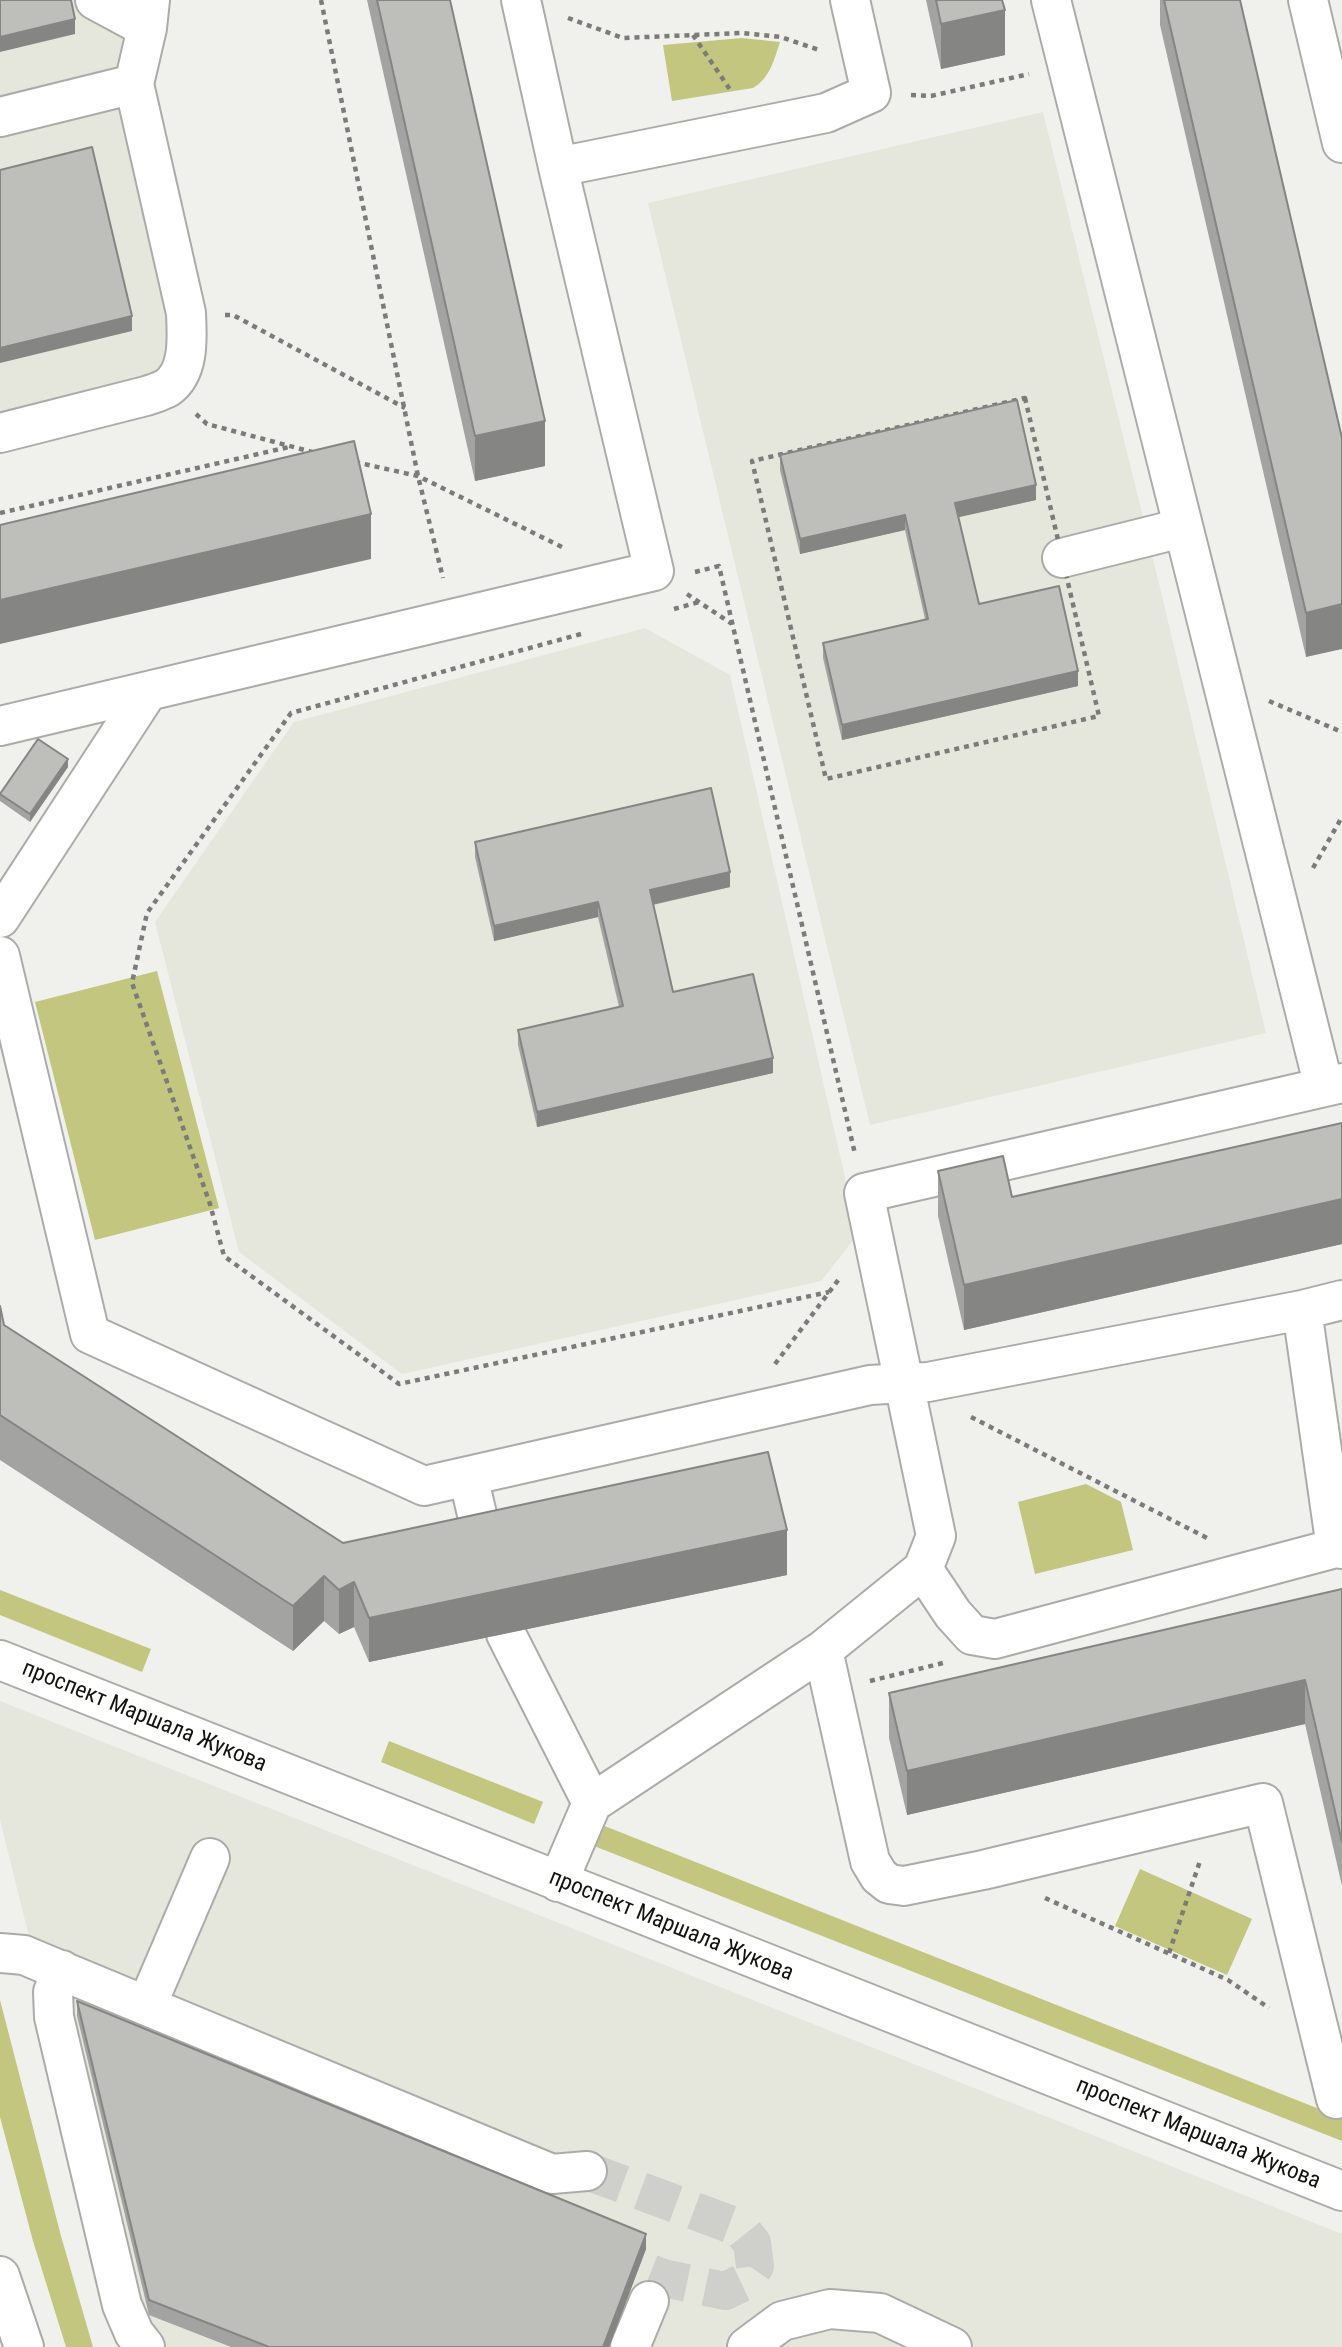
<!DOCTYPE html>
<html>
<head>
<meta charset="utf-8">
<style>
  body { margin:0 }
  canvas { display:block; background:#f0f0ed }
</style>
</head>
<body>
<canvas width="1342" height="2347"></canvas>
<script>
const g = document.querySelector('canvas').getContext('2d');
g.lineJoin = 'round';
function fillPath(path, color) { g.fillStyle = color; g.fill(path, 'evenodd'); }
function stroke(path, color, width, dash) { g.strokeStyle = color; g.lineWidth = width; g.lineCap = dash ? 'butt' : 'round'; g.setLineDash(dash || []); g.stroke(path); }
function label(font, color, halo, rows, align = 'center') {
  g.font = font + ' "Roboto Condensed",sans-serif'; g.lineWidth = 5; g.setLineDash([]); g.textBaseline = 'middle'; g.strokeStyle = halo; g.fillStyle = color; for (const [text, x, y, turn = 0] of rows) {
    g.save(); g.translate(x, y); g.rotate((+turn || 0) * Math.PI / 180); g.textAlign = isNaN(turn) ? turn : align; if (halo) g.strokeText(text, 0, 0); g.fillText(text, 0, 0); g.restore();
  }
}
const built = new Path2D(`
  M0,0H133L203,302L182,364L140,383L0,416Z
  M1043,112L1148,537L1266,1033L870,1125L648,203Z
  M645,628L730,675L858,1234L821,1281L402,1374L239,1252L155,922L294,722Z
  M0,1701L1342,2234V2347H131L0,1820Z`);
const green = new Path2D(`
  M742,38L780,42C774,60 770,78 753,88L672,101L663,45Z
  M157,971L219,1208L95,1240L35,1002Z
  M1086,1484L1121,1502L1133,1550L1035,1574L1018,1502Z
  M0,1590L151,1649L142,1672L0,1615Z
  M389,1741L543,1802L534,1824L381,1762Z
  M597,1823L1342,2118V2141L589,1844Z
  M1140,1869L1252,1919L1227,1975L1115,1926Z
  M0,2000L61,2236L93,2347H66L33,2241L0,2117Z`);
const minorTunnel = new Path2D(`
  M587,2171L740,2228L752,2243L755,2266L744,2282L725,2291L663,2278L591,2250`);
const path = new Path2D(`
  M321,0L418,476L443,578
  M568,18L623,38L742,33L781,37L819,50
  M693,35L731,91
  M911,95L931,96L1029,74
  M225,315H233L405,408
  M1025,398L1099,716L826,779L752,461Z
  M196,414L207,424L316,453
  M355,462L418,476L566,549
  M0,513L289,447
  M695,572L719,566L855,1154
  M687,594L732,624
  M674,609L699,602
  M581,634L291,713L147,913L132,983L210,1204L224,1256L399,1384L829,1292
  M1269,701L1342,732
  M1313,868L1342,817
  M775,1364L839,1279
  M971,1417L1209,1539
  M870,1681L943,1663
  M1045,1898L1228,1980L1269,2008
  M1169,1953L1200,1861`);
const minor = new Path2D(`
  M95,0L147,28
  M1051,0L1324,1087
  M1308,0L1342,143
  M0,117L134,84
  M558,167L826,113L871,93L850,0
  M0,433L146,396C153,394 161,391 167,388C190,372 187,337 186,313L134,84L147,28L150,0
  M1062,558L1182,528
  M0,726L654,571L558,167L521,0
  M0,918L148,691
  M0,956L90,1334L424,1486L870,1385L904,1383L864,1193L1342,1083
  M1302,1310L1336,1548
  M468,1476L487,1557
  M923,1569L953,1614L972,1635L995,1639L1336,1548L1342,1549
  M506,1634L592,1803L558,1882
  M823,1650L870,1861L879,1876L889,1884L904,1886L983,1870L1263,1803L1336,2099
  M0,1660L1342,2191
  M592,1803L823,1650L923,1569L936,1536L904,1383L928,1382L1302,1310L1342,1300
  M0,1953L24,1955L43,1963L552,2174L587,2171
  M62,1970L53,1992L54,2017L122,2305L134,2333L145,2347
  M147,2005L210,1858
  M0,2276L24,2347
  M630,2347L649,2301
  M747,2347L782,2321L830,2309L880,2313L952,2347`);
const wall = new Path2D(`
  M367,0H450L545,466L475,481Z
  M926,0H1002L1005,55L941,69Z
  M1160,0H1240L1342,438L1306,657L1160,25Z
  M780,455L1036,500L958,517L979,604L1078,686L842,740L823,658V643L925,619L905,530L800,554L780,470Z
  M68,767L30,822L0,801V794Z
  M475,842L730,887L653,905L673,992L773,1073L537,1127L518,1045V1030L619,1007L598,917L494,941L475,857Z
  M1342,1123V1244L964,1330L938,1216V1171L1012,1197Z
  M0,1306L4,1325L343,1543L787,1575L369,1662L354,1627L339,1634L324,1621L293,1651L0,1460Z
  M1342,1589V1886L1305,1724L907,1815L889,1738V1693Z
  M77,2001L646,2249L609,2347H231L149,2315L77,2016Z`);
const shadedWall = new Path2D(`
  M1005,10V55L941,69V24Z
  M75,19V34L0,52V37Z
  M132,316V331L0,363V348Z
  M545,421V466L475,481V436Z
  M1036,485V500L955,518V503Z
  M371,514V559L0,644V600Z
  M905,515V530L800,554V539Z
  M1342,604V649L1306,657V613Z
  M1078,671V686L842,740V725Z
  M68,759V767L30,822V814Z
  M730,872V887L650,905V890Z
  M598,902V917L494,941V926Z
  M773,1058V1073L537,1127V1112Z
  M1342,1199V1244L964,1330V1285Z
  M787,1530V1575L369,1662V1618Z
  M324,1576V1621L293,1651V1606Z
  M354,1582V1627L339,1634V1590Z
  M1305,1680V1724L907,1815V1771Z
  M646,2234V2249L609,2347H603Z`);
const building = new Path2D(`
  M0,0H71L75,19L0,37Z
  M377,0H450L545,421L475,436Z
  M936,0H1002L1005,10L941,24Z
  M1164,0H1240L1342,438V604L1306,613Z
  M92,147L132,316L0,348V170Z
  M1017,400L1036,485L955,503L979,604L1059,586L1078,671L842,725L823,643L928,619L905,515L800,539L780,455Z
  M354,441L371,514L0,600V525Z
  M38,739L68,759L30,814L0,794Z
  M711,788L730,872L650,890L673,992L753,974L773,1058L537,1112L518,1030L623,1006L598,902L494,926L475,842Z
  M1342,1123V1199L964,1285L938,1171L1003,1156L1012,1197Z
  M0,1306L4,1325L343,1543L768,1452L787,1530L369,1618L354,1582L339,1590L324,1576L293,1606L0,1415Z
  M1342,1589V1842L1305,1680L907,1771L889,1693Z
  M77,2001L646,2234L603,2347H269L149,2300Z`);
const streetNames = [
  ["проспект Маршала Жукова",144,1717,22],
  ["проспект Маршала Жукова",671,1926,22],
  ["проспект Маршала Жукова",1198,2134,22]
];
fillPath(built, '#e6e7dc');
fillPath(green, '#c3c67e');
stroke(minorTunnel, '#cfcfcc', 38, [38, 19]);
stroke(minor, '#abaca9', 42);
stroke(path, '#7b7c79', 4.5, [5, 5]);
stroke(minor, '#fff', 38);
fillPath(wall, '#a3a3a1');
fillPath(shadedWall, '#858583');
fillPath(building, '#bebebb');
stroke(building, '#858583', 2);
label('23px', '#131412', '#fffffe', streetNames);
</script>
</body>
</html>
